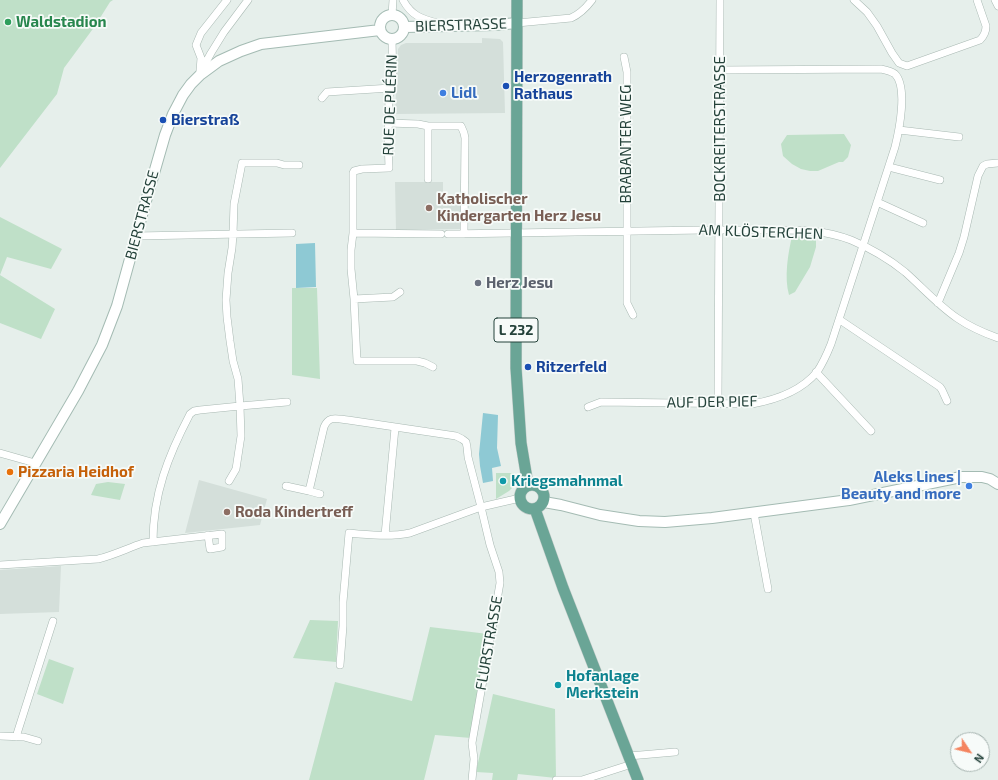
<!DOCTYPE html>
<html>
<head>
<meta charset="utf-8">
<style>
  body { margin:0 }
  #map { position:relative; width:998px; height:780px; overflow:hidden; background:#e6efeb; font-family:"Exo 2",sans-serif }
  canvas { display:block }
  .north { position:absolute; left:950px; top:732px; width:40px; height:40px; box-sizing:border-box; background:#f7fbf9; border:1px solid #a3b1ad; border-radius:50%; rotate:125deg; font-size:11px; font-weight:700; line-height:16px; text-align:center; color:#24423a }
  .north::after { content:''; display:block; margin:auto; width:14px; height:18px; background:#f4845f; clip-path:polygon(50% 0,100% 100%,50% 72%,0 100%) }
</style>
</head>
<body>
<div id="map">
<canvas width="998" height="780"></canvas>
<div class="north">N</div>
</div>
<script>
const g = document.querySelector('canvas').getContext('2d');
g.lineJoin = 'round';
function fillPath(path, color) { g.fillStyle = color; g.fill(path, 'evenodd'); }
function stroke(path, color, width, dash) { g.strokeStyle = color; g.lineWidth = width; g.lineCap = dash ? 'butt' : 'round'; g.setLineDash(dash || []); g.stroke(path); }
function label(font, color, halo, rows, align = 'center') {
  g.font = font + ' "Exo 2",sans-serif'; g.lineWidth = 3.5; g.setLineDash([]); g.textBaseline = 'middle'; g.strokeStyle = halo; g.fillStyle = color; for (const [text, x, y, turn = 0] of rows) {
    g.save(); g.translate(x, y); g.rotate((+turn || 0) * Math.PI / 180); g.textAlign = isNaN(turn) ? turn : align; if (halo) g.strokeText(text, 0, 0); g.fillText(text, 0, 0); g.restore();
  }
}
const built = new Path2D(`
  M482,38L500,39L503,42L505,113L395,114L398,49L401,45L406,43H482Z
  M395,182H443V194L448,200H462V229L396,230Z
  M199,480L267,499L260,525L185,533Z
  M61,566L59,612L0,614V570Z`);
const green = new Path2D(`
  M0,0H113L110,2L95,26L64,68L57,94L0,168Z
  M844,134L851,145L848,157L843,162H839L818,171H810L801,169L792,164L783,156L781,144L787,135Z
  M0,217L62,249L51,269L7,257L0,275Z
  M792,236L816,238V247L810,267L795,292L789,295C784,277 788,254 792,236Z
  M0,275L55,309L41,339L0,323Z
  M292,288H317L320,379L292,375Z
  M496,473H514V486L509,491L496,499Z
  M108,482L125,484L120,500L91,495L96,484Z
  M310,620L338,621L336,662L293,658Z
  M430,627L488,634L471,738L435,735L424,780H309L335,682L412,701Z
  M49,659L74,668L63,704L37,694Z
  M493,694L555,709L556,778L518,774L517,780H492L493,773L476,772Z`);
const water = new Path2D(`
  M315,243L316,287L296,288V244Z
  M483,413L498,415L497,448L501,466L492,468L493,481L483,483L480,466L479,454Z`);
const street = new Path2D(`
  M403,0C412,17 423,19 441,24
  M854,0L867,12L877,26L892,53L899,63L907,66L980,40C984,36 986,32 986,26L977,0
  M995,0L998,6
  M392,15L393,0
  M517,23L571,18C580,14 586,8 592,0
  M392,40L393,79L389,97L388,139L389,168L362,169L354,171L353,173V233L351,250V269L354,299L357,361H417L425,363L433,367
  M624,57L627,72V303L633,315
  M200,71L201,58L196,45L201,33L227,0
  M200,73L211,53L224,32L248,0
  M322,98L327,92L391,88
  M388,123L418,124L428,126H461L464,133L465,138L464,234
  M428,126V179
  M899,130L959,137
  M889,167L940,180
  M877,202L923,223
  M353,233L441,234
  M448,234C533,233 619,231 704,230C725,230 747,230 768,230C797,230 823,229 851,240C870,248 889,259 905,272C923,288 938,305 957,318C970,327 984,333 998,338
  M136,236L292,233
  M354,299L393,297L400,292
  M938,303L959,253L964,237L978,176L983,166L987,164L998,163
  M840,320L940,387L942,390L947,401
  M816,372L871,431
  M718,403L720,0
  M588,407L601,402L752,404C775,400 801,391 817,372C823,363 827,354 831,344L895,147C899,131 908,87 895,74C891,71 886,70 881,69L720,70
  M0,453L35,463
  M229,481L236,469L241,436L240,406L238,379L233,361L230,341L227,317L226,300L228,273L232,248L233,234L234,204L242,163H277L284,165H299
  M286,486L309,491L324,427C329,415 337,419 348,420L456,436L462,439L466,442L467,447L468,457L481,507L490,545L499,572L500,583L472,743L474,759L472,780
  M309,491L320,494
  M754,513L768,589
  M385,535L395,428
  M153,542C153,494 168,456 190,414L194,411L200,410L240,406L287,402
  M0,565L98,559C114,555 128,548 143,543L222,534V547L210,549L208,535
  M340,665L343,626V602L349,533C369,535 391,537 410,533L481,507L520,498
  M0,736L24,737L38,741
  M16,737L53,621
  M629,756L675,752
  M556,780H582L632,764`);
const secondary = new Path2D(`
  M380 27a12 12 0 1 1 24 0a12 12 0 1 1-24 0Z
  M405,27L495,25L517,23
  M544,502L561,505L600,515L639,521L665,522L712,518L849,500L961,477H982L990,479L998,484
  M0,524L78,391L102,345L117,306L144,208L165,135L173,114L183,95L191,84L200,75L219,61L241,51L261,44L380,30`);
const primary = new Path2D(`
  M517,0L516,368L521,443L528,485
  M520 497a12 12 0 1 1 24 0a12 12 0 1 1-24 0Z
  M535,509L563,588L638,780`);
const markers = [
  [8,22,4,"#2e9e5b"],
  [506,86,4,"#1a4fb4"],
  [443,93,4,"#3f7fe0"],
  [163,120,4,"#1a4fb4"],
  [429,208,4,"#8d6e63"],
  [478,283,4,"#6b7280"],
  [528,367,4,"#1a4fb4"],
  [10,472,4,"#e8710a"],
  [503,481,4,"#0f9aa8"],
  [969,486,4,"#3f7fe0"],
  [227,512,4,"#8d6e63"],
  [558,685,4,"#0f9aa8"]
];
const shields = [
  [516,330,44]
];
const shieldNames = [
  ["L 232",516,330]
];
const leisureNames = [
  ["Waldstadion",16,22]
];
const streetNames = [
  ["BIERSTRASSE",461,25,-2],
  ["RUE DE PLÉRIN",390,105,-88],
  ["BOCKREITERSTRASSE",720,129,-90],
  ["BRABANTER WEG",626,144,-90],
  ["BIERSTRASSE",142,215,-75],
  ["AM KLÖSTERCHEN",761,232,2],
  ["AUF DER PIEF",712,402,-1],
  ["FLURSTRASSE",489,643,-80]
];
const transitNames = [
  ["Herzogenrath",514,77],
  ["Rathaus",514,94],
  ["Bierstraß",171,120],
  ["Ritzerfeld",536,367]
];
const shopNames = [
  ["Lidl",451,93],
  ["Aleks Lines |",961,477,"right"],
  ["Beauty and more",961,494,"right"]
];
const educationNames = [
  ["Katholischer",437,199],
  ["Kindergarten Herz Jesu",437,216],
  ["Roda Kindertreff",235,512]
];
const worshipNames = [
  ["Herz Jesu",486,283]
];
const foodNames = [
  ["Pizzaria Heidhof",18,472]
];
const cultureNames = [
  ["Kriegsmahnmal",511,481],
  ["Hofanlage",566,676],
  ["Merkstein",566,693]
];
fillPath(built, '#d4dfda');
fillPath(green, '#bfe0c8');
fillPath(water, '#8ec9d4');
stroke(street, '#a8b8b2', 8);
stroke(secondary, '#a4bbb3', 12);
stroke(primary, '#c2cac8', 12);
stroke(street, '#fff', 7);
stroke(secondary, '#fff', 10);
stroke(primary, '#6aa596', 11);
for (const [x, y, r, color] of markers) { const dot = new Path2D(); dot.arc(x, y, r, 0, 2 * Math.PI); g.fillStyle = color; g.fill(dot); stroke(dot, '#f7fbf9', 1.5); }
for (const [x, y, w] of shields) { const box = new Path2D(); box.roundRect(x - w / 2, y - 12, w, 24, 3); g.fillStyle = '#f7fbf9'; g.fill(box); stroke(box, '#24423a', 1); }
label('bold 14px', '#24423a', null, shieldNames);
label('bold 15px', '#27864d', '#f7fbf9', leisureNames, 'left');
label('15px', '#24423a', '#f7fbf9', streetNames);
label('bold 15px', '#164399', '#f7fbf9', transitNames, 'left');
label('bold 15px', '#366cbe', '#f7fbf9', shopNames, 'left');
label('bold 15px', '#785e54', '#f7fbf9', educationNames, 'left');
label('bold 15px', '#5b616d', '#f7fbf9', worshipNames, 'left');
label('bold 15px', '#c56008', '#f7fbf9', foodNames, 'left');
label('bold 15px', '#0d838f', '#f7fbf9', cultureNames, 'left');
</script>
</body>
</html>
